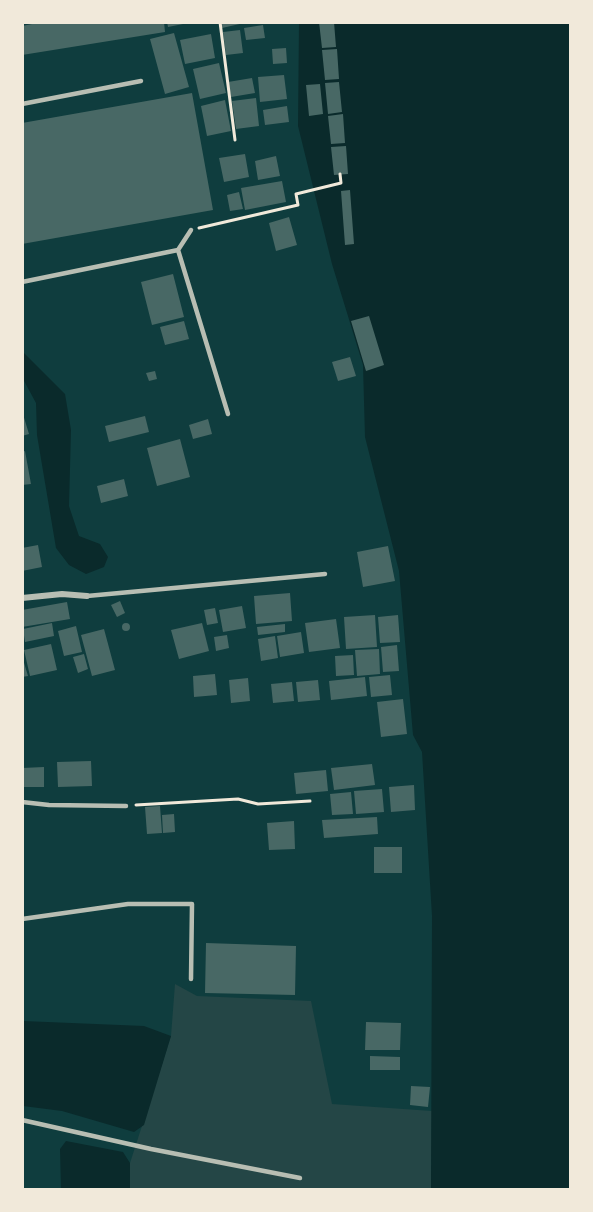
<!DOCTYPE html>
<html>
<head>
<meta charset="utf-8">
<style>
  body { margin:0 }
  #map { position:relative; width:593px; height:1212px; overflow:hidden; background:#0f3d3e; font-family:"DM Sans",sans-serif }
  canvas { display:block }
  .frame { position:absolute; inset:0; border:24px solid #f1e9da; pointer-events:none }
</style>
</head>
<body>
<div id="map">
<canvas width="593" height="1212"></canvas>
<div class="frame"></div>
</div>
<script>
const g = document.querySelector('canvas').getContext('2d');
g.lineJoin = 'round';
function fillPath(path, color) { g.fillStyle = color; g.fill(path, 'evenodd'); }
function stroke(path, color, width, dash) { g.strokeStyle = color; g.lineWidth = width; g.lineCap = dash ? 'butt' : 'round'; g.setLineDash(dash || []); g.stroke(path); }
const green = new Path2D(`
  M175,984L197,996L311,1001L332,1104L432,1111L431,1189H130V1163L171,1036Z`);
const water = new Path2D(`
  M299,23H570V1189H431L432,916L422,752L413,735L399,571L365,437L363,365L332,264L298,126Z
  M22,351L65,394L71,430L69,506L79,536L100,544L108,557L104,567L86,574L69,565L56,548L37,435L36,403L23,379Z
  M23,1021L144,1026L171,1036L144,1125L134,1132L62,1111L23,1106Z
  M66,1141L123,1152L130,1163V1189H61L60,1149Z`);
const building = new Path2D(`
  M42,22H164L165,32L22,55V26Z
  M167,22H183V24L168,27Z
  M221,22H244V23L222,28Z
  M319,22H334L336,47L322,48Z
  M263,25L265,38L246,40L244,28Z
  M240,30L243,53L226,55L223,32Z
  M174,33L189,87L165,94L150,39Z
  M211,34L215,58L185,64L180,40Z
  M286,48L287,63L273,64L272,49Z
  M337,49L339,79L325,80L322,50Z
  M219,63L226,93L200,99L193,69Z
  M284,75L287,99L260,102L258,77Z
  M252,78L255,93L231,97L228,82Z
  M339,82L342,112L328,114L325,83Z
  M320,84L323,114L309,116L306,85Z
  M192,93L213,210L22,244V123Z
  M256,98L259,126L236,129L232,101Z
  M225,100L231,131L207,136L201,106Z
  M287,106L289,122L265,125L263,110Z
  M343,114L345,143L331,144L328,116Z
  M346,146L348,174L334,175L331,147Z
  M245,154L249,177L224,182L219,158Z
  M276,156L280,176L258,180L255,161Z
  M282,181L286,202L245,210L241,188Z
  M350,190L354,244L345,245L341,191Z
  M239,192L243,209L230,211L227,195Z
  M289,217L297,245L276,251L269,223Z
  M173,274L184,317L152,325L141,282Z
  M369,316L384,365L366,371L351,321Z
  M184,321L189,339L165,345L160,327Z
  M350,357L356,376L338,381L332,362Z
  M155,371L157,379L149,381L146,373Z
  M22,411L29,434L22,436Z
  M145,416L149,432L109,442L105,426Z
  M208,419L212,434L193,439L189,425Z
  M180,439L190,477L157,486L147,448Z
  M25,451L31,484L22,485V452Z
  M124,479L128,496L101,503L97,486Z
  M38,545L42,567L22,571V548Z
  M388,546L395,581L363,587L357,552Z
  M290,593L292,621L256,624L254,596Z
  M120,601L125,613L117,617L111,605Z
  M67,602L70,619L22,627V610Z
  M242,606L246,628L223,632L219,610Z
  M215,608L218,623L207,625L204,610Z
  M375,615L377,647L346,649L344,617Z
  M398,615L400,642L380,643L378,617Z
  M336,619L340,648L309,652L305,623Z
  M122 627a4 4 0 1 1 8 0a4 4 0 1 1-8 0Z
  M52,623L54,636L25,642L23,629Z
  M202,623L209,651L179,659L171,630Z
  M285,624V632L258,635L257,627Z
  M76,626L82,652L64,656L58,631Z
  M104,629L115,670L92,676L81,635Z
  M301,632L304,653L280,657L277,636Z
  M227,635L229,648L216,651L214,637Z
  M275,636L278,658L261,661L258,639Z
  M51,644L57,670L30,676L24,650Z
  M397,645L399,671L383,672L381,647Z
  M379,649L380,674L357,676L355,650Z
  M84,654L88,669L78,673L73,657Z
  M353,655L354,675L336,676L335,656Z
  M22,656L28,676L22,677Z
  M215,674L217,695L194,697L193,676Z
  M390,675L392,695L371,697L369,677Z
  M365,677L367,696L331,700L329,681Z
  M248,678L250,701L231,703L229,680Z
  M318,680L320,700L298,702L296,682Z
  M292,682L294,701L273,703L271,684Z
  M403,699L407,734L381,737L377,702Z
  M91,761L92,786L58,787L57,762Z
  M372,764L375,785L334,790L331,768Z
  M44,767V787H22V768Z
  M326,770L328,791L296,794L294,773Z
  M414,785L415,810L391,812L389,787Z
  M382,789L384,812L356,814L354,791Z
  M351,792L353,814L332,815L330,794Z
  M160,806L162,833L147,834L145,807Z
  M174,814L175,832L163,833L162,815Z
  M377,817L378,834L324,838L322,820Z
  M294,821L295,849L269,850L267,823Z
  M374,847H402V873H374Z
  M206,943L296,946L295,995L205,993Z
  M366,1022L401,1023L400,1050H365Z
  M370,1056L400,1057V1070H370Z
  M411,1086L430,1087L428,1107L410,1105Z`);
const path = new Path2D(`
  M220,22L235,140
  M199,228L298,205L296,194L341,183L340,174
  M136,805L238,799L258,804L310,801`);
const service = new Path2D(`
  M22,104L141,81
  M178,250L228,414
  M22,282L178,250L191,230
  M87,596L325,574
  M22,802L49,805L126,806
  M22,919L128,904H192L191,979
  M22,1120L151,1149L300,1178`);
const minor = new Path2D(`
  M22,598L62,594L87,596`);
fillPath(green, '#244646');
fillPath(water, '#0a2a2b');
fillPath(building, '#486865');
stroke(path, '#f1e9da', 3);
stroke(service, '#b8beb3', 4.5);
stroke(minor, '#b8beb3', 6);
</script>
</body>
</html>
